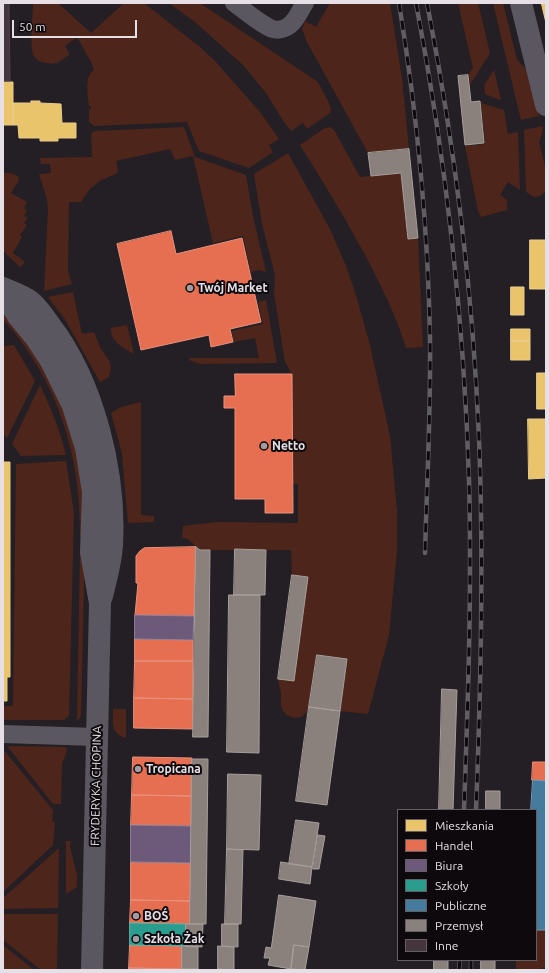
<!DOCTYPE html>
<html>
<head>
<meta charset="utf-8">
<style>
  body { margin:0 }
  #map { position:relative; width:549px; height:973px; overflow:hidden; background:#241f24; font-family:Ubuntu,sans-serif }
  canvas { display:block }
  .frame { position:absolute; inset:0; border:4px solid #e6e0e6; pointer-events:none }
  .legend { position:absolute; left:397px; top:809px; width:140px; height:152px; box-sizing:border-box; background:#0d090d; border:1px solid #645f64; margin:0; padding:5px 7px; list-style:none; font-size:12px; color:#e6e0e6 }
  .legend li { display:flex; align-items:center; gap:8px; height:20px }
  .legend b { width:20px; border:1px solid #645f64 }
  .scale { position:absolute; left:12px; top:20px; width:125px; height:18px; box-sizing:border-box; border:2px solid #e6e0e6; border-top:0; padding-left:5px; font-size:12px; line-height:14px; white-space:nowrap; color:#e6e0e6; -webkit-text-stroke:3px #0d090d; paint-order:stroke }
</style>
</head>
<body>
<div id="map">
<canvas width="549" height="973"></canvas>
<div class="frame"></div>
<ul class="legend">
<li><b style="height:11px;background:#e9c46a"></b>Mieszkania</li>
<li><b style="height:11px;background:#e76f51"></b>Handel</li>
<li><b style="height:11px;background:#6d597a"></b>Biura</li>
<li><b style="height:11px;background:#2a9d8f"></b>Szkoły</li>
<li><b style="height:11px;background:#457b9d"></b>Publiczne</li>
<li><b style="height:11px;background:#8a817c"></b>Przemysł</li>
<li><b style="height:11px;background:#45363d"></b>Inne</li>
</ul>
<div class="scale">50 m</div>
</div>
<script>
const g = document.querySelector('canvas').getContext('2d');
g.lineJoin = 'round';
function fillPath(path, color) { g.fillStyle = color; g.fill(path, 'evenodd'); }
function stroke(path, color, width, dash) { g.strokeStyle = color; g.lineWidth = width; g.lineCap = dash ? 'butt' : 'round'; g.setLineDash(dash || []); g.stroke(path); }
function label(font, color, halo, rows, align = 'center') {
  g.font = font + ' Ubuntu,sans-serif'; g.lineWidth = 4; g.setLineDash([]); g.textBaseline = 'middle'; g.strokeStyle = halo; g.fillStyle = color; for (const [text, x, y, turn = 0] of rows) {
    g.save(); g.translate(x, y); g.rotate((+turn || 0) * Math.PI / 180); g.textAlign = isNaN(turn) ? turn : align; if (halo) g.strokeText(text, 0, 0); g.fillText(text, 0, 0); g.restore();
  }
}
const green = new Path2D(`
  M33,3H58L91,33L124,3H144L200,47L215,61L260,112L279,139L269,145L273,152L249,168L199,151L187,122L94,126L89,122V109H91V106H89C88,96 84,76 94,70L91,62L77,37L65,46L70,55C64,57 62,61 57,63C54,64 51,64 48,63C42,63 37,61 34,56C29,49 33,14 33,3Z
  M169,3H200L318,82L329,103L331,109L330,113L307,129L303,123L291,131L282,119L266,93L243,65L195,22Z
  M330,3H390L402,78L409,149L368,153L307,42L302,29L305,21L316,27Z
  M458,3H478L490,53L470,85L469,73L473,68Z
  M493,3H503L517,60L527,70L539,116L521,120Z
  M494,70L501,99L500,100L485,94L484,85Z
  M481,103L504,110L508,134L518,132L520,190L508,182L500,195L507,200V210L481,217L478,211L465,146L485,144Z
  M542,126L543,130L539,142L546,170V191L540,196L534,197L526,192L524,130Z
  M184,127L195,157L246,175L253,216L266,272L259,270L251,272L243,236L213,243L193,156L175,160L170,149L116,161L118,171L116,174L101,180L90,189L81,202H69L68,271L72,284L44,291L48,209L47,199L39,174L51,173L50,164H41L40,158L92,157L91,134L94,131Z
  M330,127L334,130L360,177L401,173L408,239L418,238L423,347L406,348C396,314 380,284 364,253C344,216 322,180 300,145L325,128Z
  M288,153L330,229L346,266L355,292L370,345L390,436L397,511V550L389,635L368,714L340,711L347,659L317,655L309,707L306,713L301,717L294,718L287,715L283,711L281,705V693L278,679L308,577L292,575L291,550H200L188,539L182,538L183,526L217,522L298,523V484H292V374L285,362L274,293L275,275L262,224L254,174Z
  M3,173H10L18,176L19,180L11,193L27,202L24,208L27,210L24,216L28,218L24,223L27,225L20,235L22,237L13,253L25,262L20,267L3,251Z
  M73,292L82,334L94,332L101,349L110,362L111,368L109,377L100,382L66,321L48,297Z
  M266,300L277,363L200,364L189,360V358H259L255,338L233,342L232,331L263,324L258,302Z
  M3,312L44,367L69,424L81,472L86,537H80C81,455 58,381 3,319Z
  M127,325L134,354C124,348 110,342 111,328Z
  M14,345L35,381L7,438L4,435L3,346Z
  M40,385C51,408 60,431 66,455L21,456L12,444Z
  M141,402V515L154,516V522L128,523L122,454L111,413L121,407Z
  M66,461L74,513L69,716L64,720H3V706H13L16,464Z
  M85,547L81,714L80,718L77,721L80,551Z
  M113,709H126V738C110,733 113,723 113,709Z
  M7,746L65,747L67,749L66,753L62,764L61,804H53Z
  M3,749L53,810L52,822H55L53,845L3,892Z
  M66,841H71L70,847L77,875V887L66,894Z
  M59,848L58,908L3,909V898Z
  M3,914H58L57,970H41L3,940Z
  M536,930H546V967L537,970H516V960H536Z
  M3,945L34,970H3Z`);
const homes = new Path2D(`
  M541,3H546V23L542,6Z
  M3,82H13V125H3Z
  M31,101H40V103L61,104L62,123H76V138H58V141H40V138H19L18,125H13V103H31Z
  M530,240H546V289H530Z
  M511,287H524V315H511Z
  M511,329H530V341H511Z
  M511,341H530V360H511Z
  M537,373H546V409H537Z
  M528,419H546V478L529,479Z
  M3,462H10V677H7V701H3Z`);
const shops = new Path2D(`
  M171,231L176,254L242,238L261,322L230,329L233,342L211,347L209,335L141,350L117,244Z
  M235,374H292L293,513H265V499H235V408H224V396H235Z
  M196,547L194,616L135,615L138,583H136V556L140,551L144,548Z
  M135,639L193,640V661H135Z
  M135,661H193V699L134,698Z
  M134,698L193,699V729L134,728Z
  M133,757L192,758V796L132,795Z
  M533,762H546V781L532,780Z
  M132,795L192,796V826L131,825Z
  M131,862L191,863L190,901L131,900Z
  M131,900L190,901V924L130,923Z
  M130,945L182,946V969L129,968Z
  M129,968L179,969V970H129Z`);
const offices = new Path2D(`
  M135,615L194,616L193,640L135,639Z
  M131,825L192,826L191,863L131,862Z`);
const schools = new Path2D(`
  M130,923L186,924V946L130,945Z`);
const public = new Path2D(`
  M533,780L546,781V930H536V810H531Z`);
const industry = new Path2D(`
  M468,75L471,102L480,101L484,143L465,145L458,76Z
  M409,149L418,238L408,239L401,173L371,176L368,153Z
  M196,547L200,550H210L208,737H193Z
  M235,549L266,550L265,595H234Z
  M292,575L308,577L294,681L278,679Z
  M229,595H260L259,753L227,752Z
  M317,655L347,659L340,711L309,707Z
  M442,689L457,690L453,810H439Z
  M309,707L340,711L327,805L296,801Z
  M192,759H208L206,924H190Z
  M228,774L261,775L259,850L227,849Z
  M486,791H500V810H486Z
  M296,820L319,823L312,867L289,864Z
  M318,835L325,836L319,869H313Z
  M227,849L243,850L241,924H225Z
  M281,862L312,867L310,884L279,879Z
  M279,895L316,901L309,947L294,945L291,969L268,965L270,958H264L266,947L271,948Z
  M186,924H203L202,947L186,946Z
  M222,924H238V947L222,946Z
  M294,945L309,947L305,970L291,969Z
  M182,946L198,947V969H182Z
  M218,946L234,947V970L218,969Z
  M434,960H448V970H434Z
  M481,960H495V970H481Z`);
const building = new Path2D(`
  M3,3H9L10,81H3Z`);
const minor = new Path2D(`
  M234,3C243,9 264,27 273,29C279,31 287,28 291,24C297,19 300,10 305,3
  M3,734L96,737`);
const tertiary = new Path2D(`
  M521,3L546,105
  M3,288C12,292 22,295 30,301C38,307 44,317 50,325C94,383 116,473 112,545C111,563 106,579 102,596
  M3,291L18,316L36,338L51,361L73,406L86,448L93,492L91,552L100,603L92,970`);
const rail = new Path2D(`
  M399,3C417,114 428,225 430,338C431,409 427,481 425,553
  M416,3C446,160 464,320 469,480C472,590 468,700 464,810
  M427,3C455,147 473,293 479,439C484,563 481,686 476,810
  M459,970L460,960
  M471,970V960`);
const markers = [
  [190,288,4,"#a29ca2"],
  [264,446,4,"#a29ca2"],
  [138,769,4,"#a29ca2"],
  [136,916,4,"#a29ca2"],
  [136,939,4,"#a29ca2"]
];
const poiNames = [
  ["Twój Market",198,288],
  ["Netto",272,446],
  ["Tropicana",146,769],
  ["BOŚ",144,916],
  ["Szkoła Żak",144,939]
];
const streetNames = [
  ["FRYDERYKA CHOPINA",96,786,-89]
];
fillPath(green, '#4e251a');
fillPath(homes, '#e9c46a');
stroke(homes, '#e8cc8f', 1);
fillPath(shops, '#e76f51');
stroke(shops, '#e7917e', 1);
fillPath(offices, '#6d597a');
stroke(offices, '#91829a', 1);
fillPath(schools, '#2a9d8f');
stroke(schools, '#62b1a9', 1);
fillPath(public, '#457b9d');
stroke(public, '#7599b3', 1);
fillPath(industry, '#8a817c');
stroke(industry, '#a69e9c', 1);
fillPath(building, '#45363d');
stroke(building, '#4b4649', 1);
stroke(minor, '#5a5760', 18);
stroke(tertiary, '#5a5760', 22);
stroke(rail, '#605d64', 4.5);
stroke(rail, '#0d090d', 3, [9]);
for (const [x, y, r, color] of markers) { const dot = new Path2D(); dot.arc(x, y, r, 0, 2 * Math.PI); g.fillStyle = color; g.fill(dot); stroke(dot, '#0d090d', 1.5); }
label('bold 12px', '#e6e0e6', '#0d090d', poiNames, 'left');
label('12px', '#e6e0e6', '#0d090d', streetNames);
</script>
</body>
</html>
